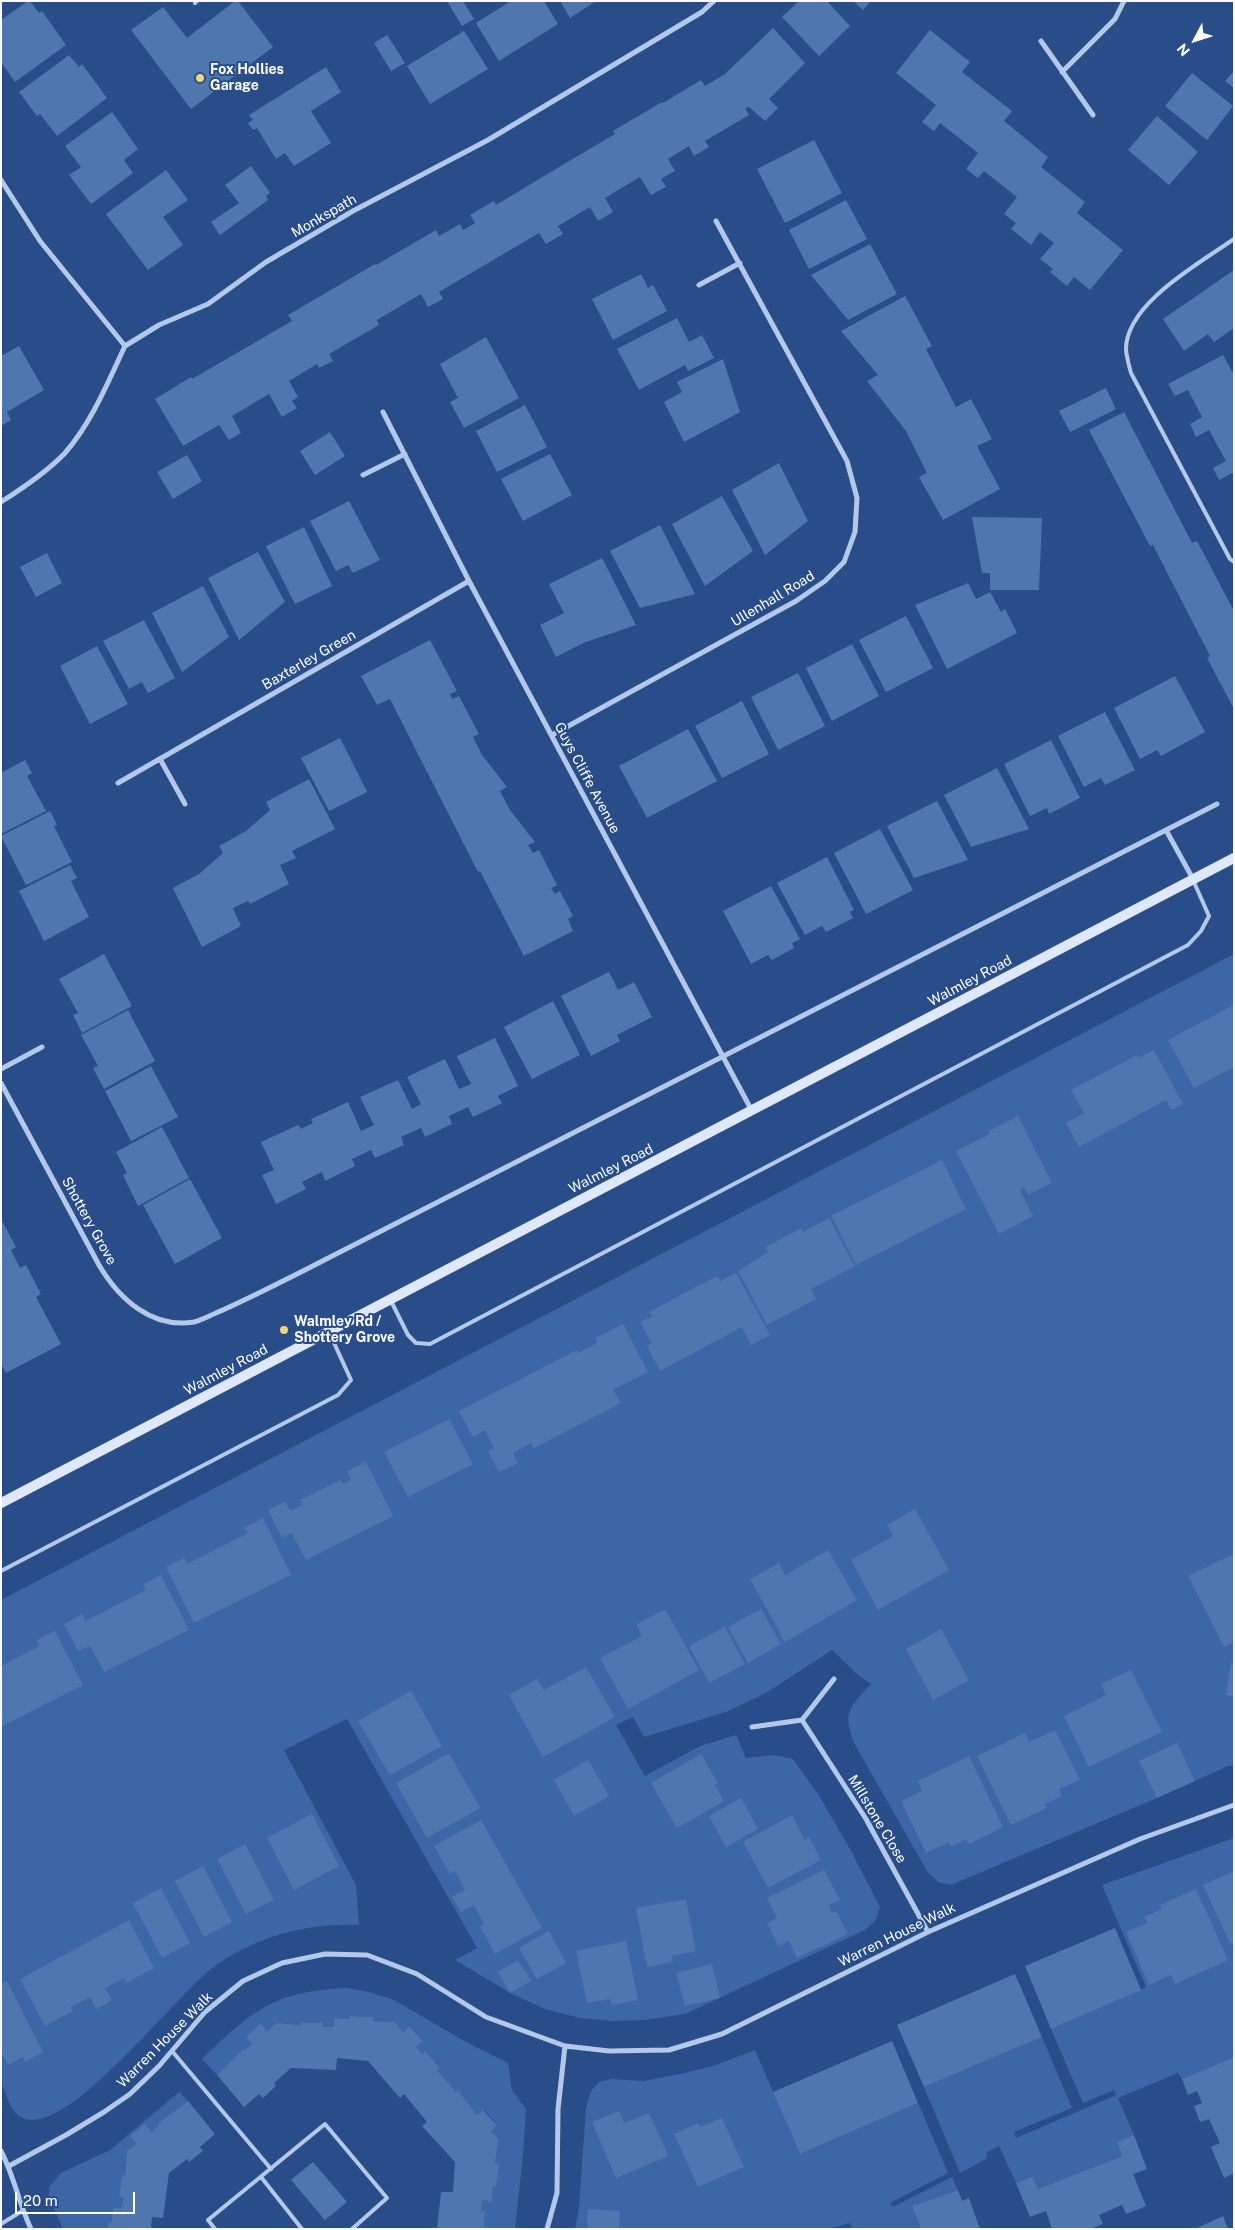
<!DOCTYPE html>
<html>
<head>
<meta charset="utf-8">
<style>
  body { margin:0 }
  #map { position:relative; width:1235px; height:2230px; overflow:hidden; background:#284d89; font-family:"Public Sans",sans-serif }
  canvas { display:block }
  .frame { position:absolute; inset:0; border:2px solid #fff; pointer-events:none }
  .north { position:absolute; left:1170px; top:15px; width:50px; height:50px; -webkit-text-stroke:4px #284d89; paint-order:stroke; rotate:230deg; font-size:14px; font-weight:700; line-height:20px; text-align:center; color:#fff }
  .north::after { content:''; display:block; margin:auto; width:18px; height:22px; background:#fff; clip-path:polygon(50% 0,100% 100%,50% 72%,0 100%) }
  .scale { position:absolute; left:15px; top:2192px; width:120px; height:22px; box-sizing:border-box; border:2px solid #fff; border-top:0; padding-left:6px; font-size:15px; line-height:18px; white-space:nowrap; color:#fff; -webkit-text-stroke:4px #284d89; paint-order:stroke }
</style>
</head>
<body>
<div id="map">
<canvas width="1235" height="2230"></canvas>
<div class="frame"></div>
<div class="north">N</div>
<div class="scale">20 m</div>
</div>
<script>
const g = document.querySelector('canvas').getContext('2d');
g.lineJoin = 'round';
function fillPath(path, color) { g.fillStyle = color; g.fill(path, 'evenodd'); }
function stroke(path, color, width, dash) { g.strokeStyle = color; g.lineWidth = width; g.lineCap = dash ? 'butt' : 'round'; g.setLineDash(dash || []); g.stroke(path); }
function label(font, color, halo, rows, align = 'center') {
  g.font = font + ' "Public Sans",sans-serif'; g.lineWidth = 4; g.setLineDash([]); g.textBaseline = 'middle'; g.strokeStyle = halo; g.fillStyle = color; for (const [text, x, y, turn = 0] of rows) {
    g.save(); g.translate(x, y); g.rotate((+turn || 0) * Math.PI / 180); g.textAlign = isNaN(turn) ? turn : align; if (halo) g.strokeText(text, 0, 0); g.fillText(text, 0, 0); g.restore();
  }
}
const green = new Path2D(`
  M1234,954V1765L1228,1766L1157,1798L951,1885L938,1882L927,1871L854,1743C842,1711 850,1707 871,1684L859,1676L832,1650L766,1693L726,1712L644,1737L633,1717L616,1725L645,1776L700,1746L736,1735L746,1758L774,1755L793,1759L818,1794L850,1849L880,1907L876,1920L865,1930L685,2014L644,2020L611,2021L580,2018L545,2009L510,1993L455,1960L477,1948L347,1719L284,1750L356,1885L359,1925C308,1923 262,1935 219,1963C179,1989 73,2133 25,2119C11,2115 6,2094 1,2082V1600Z
  M1234,1838V2057L1182,2079L1178,2073L1118,2098L1134,2135L1117,2142L1122,2156L1038,2189L1033,2176L1016,2183L999,2146L987,2152L986,2159L960,2173L924,2087L1042,2037L1072,2108L1014,2132L1016,2138L1116,2095L1114,2090L1083,2103L1051,2029L1146,1987L1102,1885Z
  M347,1988L369,1992L394,2000L468,2043L508,2063L512,2090L526,2109L523,2155L515,2229H484L485,2213L481,2211L483,2200L492,2201L493,2186H496L499,2164L495,2163L499,2139L491,2131L497,2124L484,2110L477,2115L458,2090L456,2092L437,2070L439,2068L425,2052L423,2054L416,2047L423,2041L411,2026L403,2032L395,2022L373,2021V2017L350,2016V2019L334,2018V2027H322V2023L301,2022V2025L276,2023L267,2031L261,2024L252,2044L245,2050L243,2049L217,2075L202,2059C253,2010 274,1991 347,1988Z
  M755,2050L800,2154L918,2103L948,2173L890,2203L893,2207L952,2177L958,2190L912,2206L921,2229H852L850,2223L828,2229H575L579,2208L586,2108L591,2091L599,2082L611,2079L644,2081L680,2074L716,2065Z
  M179,2092L188,2101L158,2123L159,2125L152,2132L145,2124L131,2136L136,2144L127,2151L125,2175L122,2176L119,2197L124,2198L121,2209L113,2207L111,2223H108L107,2229H63L49,2197V2187L61,2173L110,2150Z`);
const building = new Path2D(`
  M28,1H30L39,13L42,11L66,45L15,82L1,62V20Z
  M235,1H238L273,47L191,109L131,30L163,7L187,38Z
  M447,1H463L474,19L462,26Z
  M511,1H544L558,24L499,61L476,23Z
  M560,1H596L570,18Z
  M799,1H827L850,26L819,56L782,17Z
  M853,1H871L863,10Z
  M773,28L805,63L769,99L778,108L765,121L749,107L745,108L749,115L705,141L709,147L694,156L689,146L668,159L675,171L661,179L666,187L651,195L640,177L605,198L613,212L598,221L590,207L558,226L563,234L546,244L539,233L439,292L443,299L428,307L421,294L377,320L379,325L329,354L333,361L319,368L317,364L289,381L298,397L292,401L297,408L282,417L269,394L232,416L241,433L229,440L219,425L183,446L155,399L191,377L192,379L292,321L288,315L375,264L376,265L436,230L439,236L460,224L463,230L475,223L470,215L494,201L496,205L564,164L615,134L613,131L662,102L663,103L701,80L705,86L725,74Z
  M930,30L970,62L962,72L1012,111L1004,121L1048,157L1041,167L1085,202L1077,213L1123,250L1090,290L1074,277L1067,286L1050,272L1053,269L1040,259L1054,243L1040,232L1031,245L1011,229L1016,223L1004,214L1017,197L984,171L978,178L966,169L978,153L940,123L934,131L922,122L936,105L896,73Z
  M464,31L488,69L430,104L407,66Z
  M387,35L405,63L391,71L374,43Z
  M69,55L79,67L82,64L107,98L57,136L40,114L37,116L19,92Z
  M326,67L341,92L311,111L331,143L294,166L285,153L276,159L257,128L253,130L248,123L253,120L249,115Z
  M1234,71V88L1225,81Z
  M1192,73L1233,106L1207,140L1165,106Z
  M112,112L138,149L124,160L133,173L91,204L69,175L81,167L65,146Z
  M1157,116L1198,152L1169,185L1128,150Z
  M814,140L842,193L785,223L757,169Z
  M251,166L270,193L266,196L268,200L220,235L211,222L239,203L225,185Z
  M166,170L188,200L163,217L183,245L148,270L106,214Z
  M846,200L867,239L809,269L789,230Z
  M870,244L897,294L848,320L811,275Z
  M1234,270V328L1214,342L1208,334L1184,351L1163,319Z
  M641,274L648,288L653,285L667,311L613,340L592,299Z
  M905,296L932,346L926,349L956,407L971,399L992,439L977,446L1000,489L943,520L919,477L927,473L906,431L867,381L878,375L841,331Z
  M677,318L689,342L702,335L714,358L688,371L685,365L639,390L617,349Z
  M486,337L519,398L464,428L450,402L458,398L440,364Z
  M19,346L44,390L7,412L11,420L1,426V356Z
  M1223,355L1234,375V476L1232,473L1219,480L1213,468L1226,461L1209,430L1196,437L1190,424L1202,417L1188,390L1175,396L1168,384Z
  M723,359L740,412L684,442L664,402L682,392L677,382Z
  M1106,388L1116,409L1070,432L1059,411Z
  M525,405L547,447L497,472L476,431Z
  M1124,412L1192,543L1197,541L1234,611V709L1207,658L1210,656L1153,545L1150,546L1089,430Z
  M330,432L345,456L315,475L300,451Z
  M550,454L572,495L523,521L501,479Z
  M187,455L202,481L173,499L157,472Z
  M779,463L808,521L765,555L732,490Z
  M722,496L753,551L705,586L672,524Z
  M349,501L380,560L353,573L348,565L336,571L310,521Z
  M972,517L1042,518L1039,590H990V573H982Z
  M660,525L695,594L640,608L610,551Z
  M304,527L332,586L295,604L266,546Z
  M258,552L285,602L239,640L208,578Z
  M47,553L62,583L36,597L20,567Z
  M602,558L636,625L583,643L556,657L540,625L564,613L549,584Z
  M968,583L976,599L990,592L1001,612L1005,609L1017,633L947,669L915,605Z
  M203,586L229,637L182,672L152,613Z
  M906,616L933,668L886,692L859,640Z
  M144,620L175,678L148,693L142,682L129,689L103,641Z
  M430,640L457,691L450,694L452,699L459,696L479,734L473,737L482,755L507,787L500,791L510,810L535,842L528,845L533,853L539,850L557,885L551,888L555,894L560,891L573,916L568,919L573,931L524,956L480,871L478,872L390,699L377,705L361,676Z
  M852,644L879,696L832,721L806,668Z
  M97,646L128,704L90,724L60,666Z
  M798,673L825,726L778,750L751,697Z
  M1175,676L1205,732L1161,756L1157,750L1140,759L1114,708Z
  M742,701L769,754L722,778L695,726Z
  M1105,712L1135,770L1105,785L1101,778L1084,787L1058,736Z
  M688,729L717,781L647,818L619,766Z
  M340,738L367,792L329,811L301,758Z
  M1051,740L1080,798L1049,814L1047,808L1030,816L1004,764Z
  M25,760L32,773L27,776L46,811L1,834V773Z
  M997,768L1029,829L971,847L944,795Z
  M309,779L335,829L292,851L296,858L280,865L289,884L250,904L248,901L233,908L241,926L202,947L173,888L199,874L223,853L219,846L246,831L270,810L266,802Z
  M937,801L968,860L914,878L887,826Z
  M50,811L57,825L54,826L72,862L26,885L1,836Z
  M880,829L913,890L866,914L834,853Z
  M827,857L854,910L850,912L853,918L826,932L822,926L805,935L777,883Z
  M70,865L77,878L71,881L89,917L44,941L19,891Z
  M771,886L800,939L792,943L794,948L772,960L768,955L751,964L723,911Z
  M104,954L132,1006L82,1033L73,1015L78,1013L59,979Z
  M609,972L618,990L634,982L652,1017L617,1035L620,1041L591,1056L561,996Z
  M553,1001L580,1055L532,1079L504,1027Z
  M1234,1005V1067L1194,1088L1168,1040Z
  M128,1010L155,1061L104,1089L93,1068L98,1066L81,1035Z
  M495,1038L518,1086L498,1096L502,1103L473,1117L468,1107L449,1116L452,1124L425,1137L421,1128L401,1137L404,1145L375,1158L371,1150L352,1159L355,1166L325,1181L322,1172L302,1182L306,1189L276,1204L262,1175L274,1170L261,1142L298,1125L301,1129L313,1123L311,1119L348,1102L361,1131L374,1125L360,1097L398,1080L412,1109L421,1104L407,1077L445,1059L459,1089L471,1084L457,1056Z
  M1154,1050L1183,1104L1172,1110L1166,1100L1079,1147L1066,1123L1084,1113L1071,1090L1137,1055L1138,1058Z
  M151,1066L178,1117L131,1141L105,1091Z
  M1018,1116L1052,1183L1028,1195L1024,1187L1020,1190L1033,1216L999,1234L956,1151L990,1134L989,1131Z
  M162,1127L189,1178L138,1206L123,1175L127,1173L116,1152Z
  M942,1160L966,1209L856,1265L831,1216Z
  M190,1179L222,1238L175,1264L143,1205Z
  M829,1218L855,1266L811,1289L816,1299L767,1325L738,1271L768,1252L766,1247L801,1228L803,1232Z
  M1,1219L16,1247L11,1250L20,1268L26,1265L41,1294L36,1297L61,1344L6,1373L1,1364Z
  M736,1273L770,1335L751,1345L742,1327L660,1371L647,1346L652,1343L640,1322L652,1316L649,1312L717,1276L720,1281Z
  M623,1324L648,1372L613,1390L621,1403L534,1448L531,1443L513,1453L518,1463L499,1472L488,1451L494,1448L485,1430L473,1437L459,1411L577,1350L578,1353L597,1343L595,1338Z
  M449,1419L473,1464L408,1497L384,1452Z
  M366,1462L393,1516L306,1560L292,1533L282,1538L268,1510L285,1502L291,1511L303,1505L300,1500L341,1480L343,1484L351,1480L347,1471Z
  M915,1509L949,1570L878,1610L851,1560L893,1536L887,1525Z
  M263,1518L291,1575L194,1623L166,1567L184,1558L187,1564L248,1533L244,1528Z
  M828,1550L857,1600L785,1642L750,1579L779,1563L785,1575Z
  M1234,1554V1642L1224,1647L1188,1576Z
  M161,1575L189,1630L104,1672L90,1646L78,1651L64,1624L82,1614L85,1621L113,1607L146,1590L143,1584Z
  M665,1609L699,1670L628,1709L600,1658L642,1636L636,1625Z
  M761,1609L781,1644L748,1663L728,1627Z
  M725,1627L745,1664L709,1683L689,1646Z
  M941,1629L969,1680L933,1700L906,1649Z
  M55,1631L83,1685L1,1727V1666L40,1646L37,1640Z
  M1231,1663L1234,1664V1697L1226,1695Z
  M586,1667L615,1717L543,1757L509,1695L537,1679L544,1690Z
  M1131,1670L1162,1732L1089,1767L1064,1716L1106,1695L1101,1684Z
  M411,1691L442,1746L390,1775L358,1721Z
  M1055,1730L1080,1780L1059,1789L1062,1796L1045,1804L1047,1808L1011,1825L977,1756L1025,1733L1029,1742Z
  M1177,1743L1195,1781L1157,1798L1139,1761Z
  M449,1753L480,1808L427,1838L396,1783Z
  M701,1754L718,1783L715,1785L724,1801L677,1828L651,1783Z
  M969,1756L1003,1827L969,1844L966,1839L951,1847L949,1842L926,1853L901,1801L922,1791L918,1781Z
  M588,1760L609,1796L574,1816L554,1780Z
  M741,1798L758,1829L726,1847L709,1816Z
  M312,1814L339,1866L294,1890L267,1838Z
  M792,1815L805,1840L809,1837L821,1860L768,1888L743,1842Z
  M481,1820L542,1928L495,1954L480,1926L484,1924L474,1905L461,1912L457,1905L452,1897L465,1890L455,1871L450,1874L434,1846Z
  M245,1844L274,1900L246,1914L217,1859Z
  M203,1866L232,1922L204,1937L175,1881Z
  M824,1870L840,1900L829,1905L832,1913L836,1911L848,1934L797,1958L789,1941L778,1946L767,1923L777,1918L767,1898Z
  M1234,1871V1942L1230,1943L1203,1885Z
  M161,1888L190,1943L162,1958L133,1903Z
  M1196,1889L1228,1960L1175,1984L1171,1975L1149,1985L1126,1932L1148,1923L1144,1917L1162,1909L1160,1905Z
  M686,1899L696,1951L672,1956L673,1962L647,1967L636,1908Z
  M129,1920L154,1968L126,1983L124,1978L105,1988L112,2000L104,2005L96,2009L90,1997L71,2007L73,2011L45,2026L20,1979Z
  M1115,1928L1141,1990L1051,2029L1025,1966Z
  M549,1931L566,1963L537,1979L519,1948Z
  M626,1941L638,2000L612,2005L610,1999L587,2003L576,1951Z
  M518,1960L531,1981L510,1993L498,1972Z
  M712,1964L720,1998L685,2006L676,1973Z
  M1015,1974L1042,2037L924,2087L897,2025Z
  M7,1981L43,2052L25,2062L23,2057L8,2065L1,2052V1984Z
  M350,2016L373,2017V2021L395,2022L403,2032L410,2026L423,2041L416,2047L423,2054L425,2051L440,2068L437,2070L456,2092L458,2090L477,2115L483,2110L497,2125L491,2131L499,2139L495,2163L499,2164L496,2187L493,2186L492,2202L483,2200L481,2211L485,2212L484,2229H437L441,2192H453L455,2162L422,2126L427,2122L404,2094L400,2098L368,2061L337,2058L336,2070L291,2068L274,2083L276,2086L263,2098L259,2094L244,2107L217,2075L243,2049L245,2050L252,2044L246,2037L261,2023L267,2031L276,2023L301,2025L300,2022L323,2023L322,2027H334V2018L350,2019Z
  M892,2041L918,2103L800,2154L773,2092Z
  M1234,2057V2173L1224,2178L1211,2147L1220,2143L1209,2119L1200,2122L1194,2106L1202,2103L1197,2091L1188,2095L1182,2079Z
  M188,2101L215,2134L200,2147L203,2151L189,2162L187,2159L169,2173L163,2218L152,2217L151,2229H107L108,2223H111L113,2207L121,2209L124,2198L119,2197L122,2175H125L127,2151L136,2144L130,2136L145,2124L152,2132L159,2125L158,2123Z
  M619,2111L624,2123L649,2113L668,2156L616,2178L592,2122Z
  M722,2118L744,2167L698,2187L674,2134L698,2123L700,2127Z
  M1134,2135L1147,2169L1133,2174L1146,2206L1126,2214L1122,2205L1099,2215L1103,2224L1090,2229H1052L1046,2211L1030,2217L1016,2183L1033,2176L1038,2189L1122,2156L1117,2142Z
  M313,2162L347,2202L325,2220L291,2180Z
  M958,2190L962,2201L969,2198L980,2229H921L912,2206Z
  M588,2209L620,2211L619,2229H587Z
  M1223,2216L1228,2229H1195Z`);
const service = new Path2D(`
  M195,3L197,1
  M1234,239C1200,263 1125,304 1126,350C1127,358 1129,366 1131,373L1230,559L1234,562
  M391,1301L408,1335L416,1343L430,1344L1188,945L1201,931L1209,916L1193,880
  M1,1571L338,1395L351,1380L329,1332
  M172,2051L271,2169
  M261,2177L302,2229
  M1,2224L22,2211
  M215,2229L208,2220L325,2124L387,2198L352,2229`);
const minor = new Path2D(`
  M1041,41L1093,115
  M1062,72L1115,19L1124,1
  M1,180L40,241L125,346
  M699,285L740,263
  M125,346L159,325L208,304L266,262L353,211L488,140L702,12L714,1
  M383,412L469,581L752,1111
  M363,475L405,454
  M1,502C23,488 47,472 65,453C92,422 108,382 125,346
  M552,735L796,601L825,581L844,562L855,532L857,498L847,461L716,221
  M160,759L185,804
  M118,783L469,581
  M1166,830L1193,879
  M1,1069L42,1047
  M1,1083L99,1265C119,1299 152,1329 194,1322C202,1320 209,1316 216,1313C244,1301 271,1287 299,1273L1217,804
  M802,1720L866,1819L928,1932
  M752,1727L802,1720L834,1679
  M1,2151C14,2176 19,2204 31,2229
  M9,2166L66,2135L104,2112L130,2094L159,2066L205,2012L243,1981L282,1963L325,1954L367,1955L417,1974L486,2017L565,2046L609,2051L669,2050L722,2034L928,1932L1140,1839L1234,1805
  M547,2229L557,2193L558,2109L565,2046`);
const secondary = new Path2D(`
  M1,1503L1234,858`);
const markers = [
  [200,78,5,"#f1d57a"],
  [284,1330,5,"#f1d57a"]
];
const poiNames = [
  ["Fox Hollies",210,70],
  ["Garage",210,86],
  ["Walmley Rd /",294,1322],
  ["Shottery Grove",294,1338]
];
const streetNames = [
  ["Monkspath",324,216,-30],
  ["Ullenhall Road",773,599,-31],
  ["Baxterley Green",309,660,-30],
  ["Guys Cliffe Avenue",587,778,62],
  ["Walmley Road",970,981,-28],
  ["Walmley Road",611,1169,-27],
  ["Shottery Grove",89,1221,61],
  ["Walmley Road",226,1370,-28],
  ["Millstone Close",877,1819,59],
  ["Warren House Walk",897,1935,-26],
  ["Warren House Walk",165,2040,-45]
];
fillPath(green, '#3c66a5');
fillPath(building, '#5076b0');
stroke(service, '#b4c9e9', 4);
stroke(minor, '#b4c9e9', 5);
stroke(secondary, '#dfe8f8', 10);
for (const [x, y, r, color] of markers) { const dot = new Path2D(); dot.arc(x, y, r, 0, 2 * Math.PI); g.fillStyle = color; g.fill(dot); stroke(dot, '#284d89', 2); }
label('bold 14px', '#fff', '#284d89', poiNames, 'left');
label('14px', '#fff', '#284d89', streetNames);
</script>
</body>
</html>
